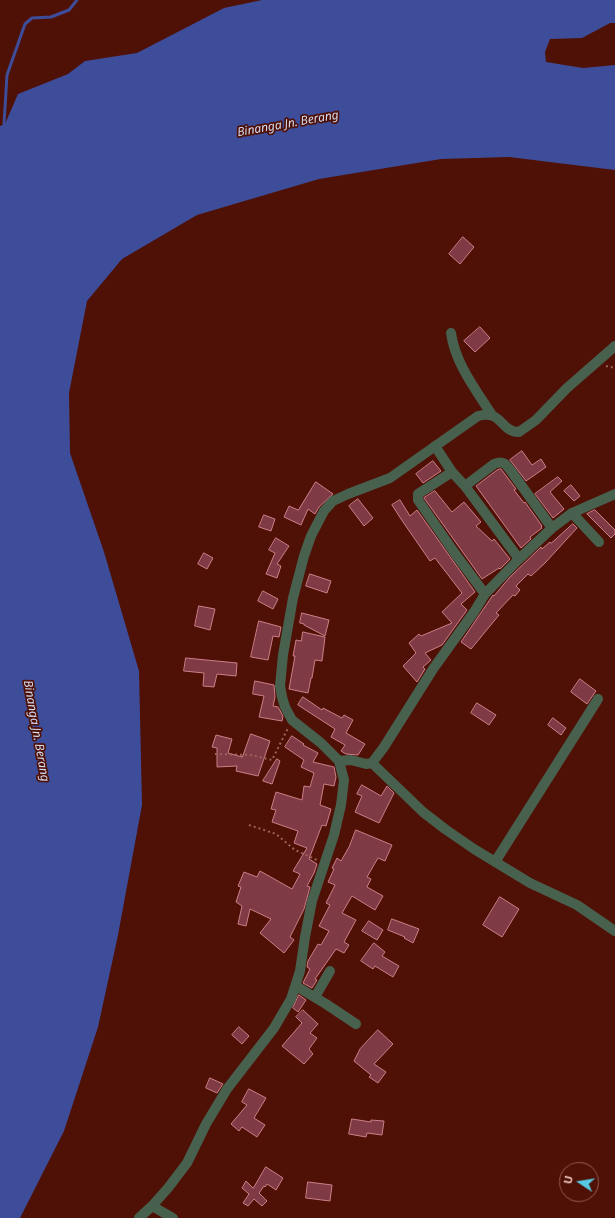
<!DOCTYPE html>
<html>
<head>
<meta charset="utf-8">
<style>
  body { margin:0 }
  #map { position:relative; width:615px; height:1218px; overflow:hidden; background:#4f1006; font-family:"Noto Sans",sans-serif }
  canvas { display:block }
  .north { position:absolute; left:559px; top:1162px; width:40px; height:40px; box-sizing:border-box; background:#4f1006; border:1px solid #905a50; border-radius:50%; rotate:282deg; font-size:11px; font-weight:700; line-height:16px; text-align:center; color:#f1c9c0 }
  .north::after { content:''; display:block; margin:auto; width:14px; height:18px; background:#55cae0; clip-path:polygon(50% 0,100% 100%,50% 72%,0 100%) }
</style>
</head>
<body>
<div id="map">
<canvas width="615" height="1218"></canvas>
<div class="north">U</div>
</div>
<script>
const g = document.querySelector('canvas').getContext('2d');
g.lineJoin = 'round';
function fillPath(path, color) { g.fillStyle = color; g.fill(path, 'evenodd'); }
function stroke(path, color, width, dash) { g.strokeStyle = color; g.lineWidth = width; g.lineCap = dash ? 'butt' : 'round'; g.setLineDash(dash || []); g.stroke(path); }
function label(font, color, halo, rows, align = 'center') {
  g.font = font + ' "Noto Sans",sans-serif'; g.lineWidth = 3.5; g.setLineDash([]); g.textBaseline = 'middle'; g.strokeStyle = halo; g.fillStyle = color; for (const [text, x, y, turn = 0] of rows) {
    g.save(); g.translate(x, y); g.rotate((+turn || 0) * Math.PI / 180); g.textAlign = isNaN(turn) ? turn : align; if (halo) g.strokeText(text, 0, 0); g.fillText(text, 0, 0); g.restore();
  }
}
const water = new Path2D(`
  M262,0H615V23H610L582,38L550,39L545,52L546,62L583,68L615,65V170L509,157L441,159L319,179L197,215L122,259L87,301L69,393L70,453L104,552L139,671L142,805L118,935L98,1027L64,1131L20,1218H0V126L5,124L18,94L68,74L85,61L137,53L224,8Z`);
const stream = new Path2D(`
  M4,124L7,75L25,24L32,18L51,17L69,10L77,0`);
const building = new Path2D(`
  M463,237L474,247L460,264L449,254Z
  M480,327L490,338L475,352L464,341Z
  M522,451L532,465L541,459L546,467L526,481L510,460Z
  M433,461L441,471L423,483L416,474Z
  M501,469L516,489L514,490L524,503L525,502L542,526L541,527L542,528L530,537L531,539L521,548L476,486L497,470Z
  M558,477L562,481L550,492L564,509L553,518L535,494Z
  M316,482L333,494L319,507L315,514L308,509L301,525L284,517L289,506L298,510Z
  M571,485L580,496L574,501L564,491Z
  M435,491L452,512L464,502L481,522L476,526L492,541L494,539L510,559L500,569L499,568L482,579L424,498Z
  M358,499L373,518L364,526L349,506Z
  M400,500L410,516L417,510L475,592L461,604L467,610L442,645L425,653L431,660L423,667L425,669L417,682L403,666L416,653L409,643L419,634L421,636L452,623L442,612L462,593L435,558L430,561L401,519L392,505Z
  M595,510L615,530V534L611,538L587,514Z
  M264,515L275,519L271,531L259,527Z
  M573,524L577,528L545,563L531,576L528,574L516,586L520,590L515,596L513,595L496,613L499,615L471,649L461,642L493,595L494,596L509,578L541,547L542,549L550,542L551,543Z
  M276,538L289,546L277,564L281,566L277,578L266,574L275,553L269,550Z
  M204,553L213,558L207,569L198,564Z
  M310,574L331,581L327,593L306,586Z
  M263,591L278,599L273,609L258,601Z
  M199,606L215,609L210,630L195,626Z
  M302,613L329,620L325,636L304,625V624L300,623Z
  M259,621L281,627L279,637L273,636L268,660L251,657Z
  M303,632L325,637L322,661L315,660L312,678H311L308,693L289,689L295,656H293L296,640L301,641Z
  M186,658L237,663L236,676L217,674L214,687L203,686L204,673L184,671Z
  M580,679L596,691L587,704L571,692Z
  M255,681L274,685L275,697L273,706L278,707L283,716L282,721L259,717L264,696L253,694Z
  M303,697L322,710L323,708L342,718L344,715L353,720L346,733L365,744L358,755L346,754L341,751L345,745L331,737L335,729L298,705Z
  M477,703L496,715L489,725L471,713Z
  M553,718L566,728L561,735L548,725Z
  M251,734L270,741L258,776L236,771L237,766L217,767V748L212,747L216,735L232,739L228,753L242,757Z
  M292,736L304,744L303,745L318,753L313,762L334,767L336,777L334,786L324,784L320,805L331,809L326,826L322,825L309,859L317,864L314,873L307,886L310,887L304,909L290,937L294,940L284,953L260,933L271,919L250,909L246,926L238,924L242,906L236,902L241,887L238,886L244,872L257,877L260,871L292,889L300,874L293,871L307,848L294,843L298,831L272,822L276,810L271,809L276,792L302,800L304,786L310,787L314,773L301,767L304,760L285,747Z
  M277,759L280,761L272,784L263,781Z
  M362,785L381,796L387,786L394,793L379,823L355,812L362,796L357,794Z
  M356,830L392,845L385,861L378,858L367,877L371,879L367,887L383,896L375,910L352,896L342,913L356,920L344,942L349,945L344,953L336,949L315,979L317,980L312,988L303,983L310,969L307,967L308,961L318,944L321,945L329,931L319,926L330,905L326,903L335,885L328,882L334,869L332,868L337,858L341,861L349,847Z
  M500,897L519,909L502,937L483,925Z
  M392,919L419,929L413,943L404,938L405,937L388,930Z
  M369,921L383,930L377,940L362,931Z
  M374,943L385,952L382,956L399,966L393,977L375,966L373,969L361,961Z
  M299,995L306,1000L298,1012L293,1008Z
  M303,1010L318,1024L310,1033L317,1038L309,1049L313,1054L304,1064L282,1046L302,1023L296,1017Z
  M239,1027L249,1036L242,1044L232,1035Z
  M378,1030L393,1044L374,1064L386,1072L378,1083L369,1077L371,1075L354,1061L360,1049Z
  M210,1078L223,1084L217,1093L206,1088Z
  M249,1089L266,1098L254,1118L265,1125L257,1137L242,1127L239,1131L231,1124L247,1105L242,1102Z
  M352,1119L371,1122V1120L384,1121L382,1135L367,1133L366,1137L349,1134Z
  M266,1167L283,1178L276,1190L267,1184L265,1187L264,1186L259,1193L267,1201L262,1206L254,1199L248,1206L243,1203L249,1194L242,1188L246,1181L253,1188Z
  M308,1182L332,1185L330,1201L306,1198Z`);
const path = new Path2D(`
  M606,366L615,368
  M215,754L251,755L272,760L288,728
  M249,825L276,834L295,850L317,860`);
const minor = new Path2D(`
  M451,333C455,363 476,390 492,415
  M435,446L452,472L465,486L519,559
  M452,472L418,494V500L456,555L485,594
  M465,486L494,464C503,460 506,464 511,471L552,528
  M572,513L599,542
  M339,761L351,760L366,764L372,763L384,747L433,669L474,612L485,594L519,559L552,528L572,513L615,494
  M372,763L423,812L445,829L474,849L530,883L577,905L615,931
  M495,862L598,699
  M296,986L326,1004L356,1024
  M315,997L330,971
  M152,1206L173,1218
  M139,1218L152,1206L168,1188L187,1163L206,1124L227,1089L274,1028L291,999L300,971L305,937L312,901L334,835L341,805L344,780L339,761L321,743L292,720L285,707L282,697L280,686L283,655L293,598L304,556L311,536L324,511L333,501L348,494L390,478L478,416C502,409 500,432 519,432L536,420L567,388L615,346`);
const waterNames = [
  ["Binanga Jn. Berang",288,124,-10],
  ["Binanga Jn. Berang",36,731,80]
];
fillPath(water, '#3e4d9a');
stroke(stream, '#3e4d9a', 3);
fillPath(building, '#7f3b45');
stroke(building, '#cb7f88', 1);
stroke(path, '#98645a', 2, [2, 3]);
stroke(minor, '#48614e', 10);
label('italic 12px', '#d4dbf1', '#4f1006', waterNames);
</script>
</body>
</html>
